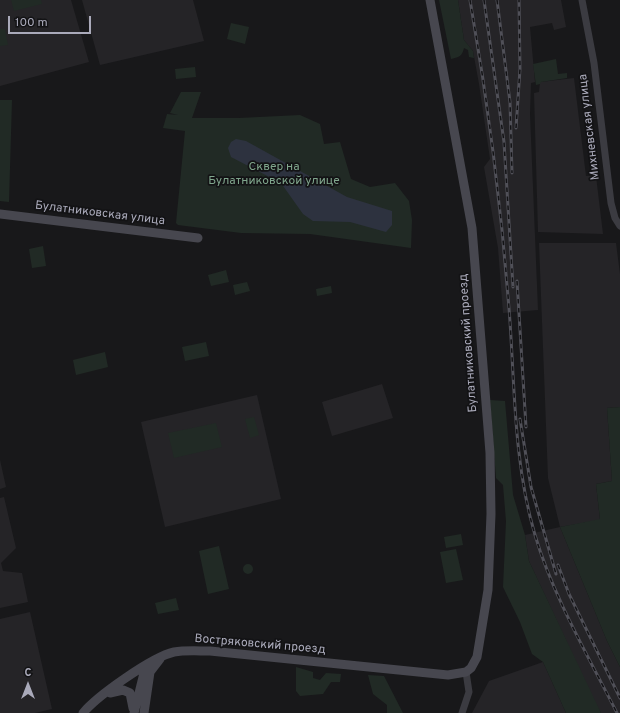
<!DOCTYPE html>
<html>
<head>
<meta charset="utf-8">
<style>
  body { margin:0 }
  #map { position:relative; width:620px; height:713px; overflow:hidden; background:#18181a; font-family:Overpass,sans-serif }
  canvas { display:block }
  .north { position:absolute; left:8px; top:665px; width:40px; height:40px; -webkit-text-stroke:3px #131315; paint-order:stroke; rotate:0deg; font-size:11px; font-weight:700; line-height:16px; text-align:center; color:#aaaaba }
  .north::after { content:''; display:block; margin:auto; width:14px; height:18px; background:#aaaaba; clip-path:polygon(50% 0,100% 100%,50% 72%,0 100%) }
  .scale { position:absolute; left:8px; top:16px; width:83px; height:18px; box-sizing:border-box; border:2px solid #aaaaba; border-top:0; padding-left:5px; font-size:12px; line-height:14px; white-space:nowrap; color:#aaaaba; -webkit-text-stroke:3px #131315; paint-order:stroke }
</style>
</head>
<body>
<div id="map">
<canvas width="620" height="713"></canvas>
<div class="north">С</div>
<div class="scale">100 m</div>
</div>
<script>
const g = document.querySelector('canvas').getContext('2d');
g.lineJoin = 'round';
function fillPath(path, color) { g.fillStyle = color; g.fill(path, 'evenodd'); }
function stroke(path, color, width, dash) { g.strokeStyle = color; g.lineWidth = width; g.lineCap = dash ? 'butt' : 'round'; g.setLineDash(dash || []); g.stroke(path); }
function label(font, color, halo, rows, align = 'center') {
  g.font = font + ' Overpass,sans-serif'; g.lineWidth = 3.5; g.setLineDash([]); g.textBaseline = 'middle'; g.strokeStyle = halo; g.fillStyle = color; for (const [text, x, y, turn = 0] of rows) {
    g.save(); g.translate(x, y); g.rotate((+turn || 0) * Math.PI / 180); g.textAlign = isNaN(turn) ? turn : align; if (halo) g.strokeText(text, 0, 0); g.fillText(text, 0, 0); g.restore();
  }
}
const built = new Path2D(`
  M0,0H71L89,62L0,86Z
  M82,0H193L204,41L100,65Z
  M458,0H561L566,27L554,30L552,23L530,27L535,82L531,83L530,114L538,310L503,313L498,248L484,167L490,159L479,84L473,51L464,40Z
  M574,78L586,176H596L603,234L538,232L534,93L539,92L540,82Z
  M539,243H616L620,274V407L607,408L612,481L596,484L600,520L560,527L607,641L620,667V713H601L596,705L529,561L525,535L560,527L548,478Z
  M382,384L393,418L332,436L322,402Z
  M257,395L281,499L165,527L141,422Z
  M0,460L6,487L0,489Z
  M4,497L16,548L1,563L3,571L22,573L28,602L0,608V498Z
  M30,612L52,709L35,713H0V619Z
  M543,662L566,713H472L489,681Z`);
const green = new Path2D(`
  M11,0H41L42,4L14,11Z
  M439,0H458L464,40L473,51L474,58L469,57L468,50L464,48C462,56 460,57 451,59Z
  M231,23L249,27L245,44L227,39Z
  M0,29H5L8,45L0,46Z
  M556,59L558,74L567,73V78L541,82L540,84L536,85L533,64Z
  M195,67L196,77L176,79L175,69Z
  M181,92H201L192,118H239L300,115L320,124L324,144L340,142L351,179L370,187L395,183L409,201L412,220L411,248L310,234L241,233L178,225L176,223L185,131L163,128L167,114L178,115L170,113Z
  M0,100H12L9,202L0,201Z
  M43,246L46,266L32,268L29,249Z
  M226,270L229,282L211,286L208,275Z
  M247,282L250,291L235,295L233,285Z
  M331,286L332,293L317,296L316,289Z
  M206,342L209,356L185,361L182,347Z
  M105,352L108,367L76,375L73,360Z
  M490,400L505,401L513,495L525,535L529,561L601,713H566L543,662L532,654L520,622L503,587L506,521L503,485L496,478Z
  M620,407V667L607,641L560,527L600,519L596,484L612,481L607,408Z
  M254,417L259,435L250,438L245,419Z
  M216,423L222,447L174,458L168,433Z
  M461,534L463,545L446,548L444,537Z
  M219,546L229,589L208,594L199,551Z
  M456,549L463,580L446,583L440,552Z
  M243 569a5 5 0 1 1 10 0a5 5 0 1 1-10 0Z
  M176,598L179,610L158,614L155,603Z
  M296,667L313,672V678L320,680L326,673L341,674L340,682H331L323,694L300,696L296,691Z
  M368,675L384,676L403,713H387V705L373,694Z`);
const water = new Path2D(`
  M236,139L246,141L347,197L392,211V225L386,232L350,222L313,221L303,214L281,183L231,157L228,148L231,142Z`);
const street = new Path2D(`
  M582,0L594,63L611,203L615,218L620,226
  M462,713L469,692L466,672`);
const secondary = new Path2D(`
  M0,214L198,238
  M110,693L123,690L130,693L133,708
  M83,713C97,696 152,657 174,652C185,650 198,651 210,651L448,675L466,672L471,668L477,657L488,590L491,514L490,453L472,228L430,0
  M134,713L146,665
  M144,713L150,672L160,659`);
const rail = new Path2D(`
  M470,0C488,102 501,204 509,308C515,384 513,461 535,535C553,596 588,656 617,713
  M484,0L504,142L513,287
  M497,0L510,102L512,173
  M516,128L520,69L519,0
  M517,281L526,427
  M520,419L531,487L556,574
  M558,565L569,594L620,698`);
const streetNames = [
  ["Михневская улица",590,127,-97],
  ["Булатниковская улица",100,214,7],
  ["Булатниковский проезд",469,343,-94],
  ["Востряковский проезд",260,645,5]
];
const parkNames = [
  ["Сквер на",274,168],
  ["Булатниковской улице",274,182]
];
fillPath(built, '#252427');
fillPath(green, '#212a25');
fillPath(water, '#2d323f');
stroke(street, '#3b3b41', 7);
stroke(secondary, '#47474f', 9);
stroke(rail, '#505058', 3);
stroke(rail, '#131315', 1.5, [4.5]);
label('12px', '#aaaaba', '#131315', streetNames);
label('12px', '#80a68d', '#131315', parkNames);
</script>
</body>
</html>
